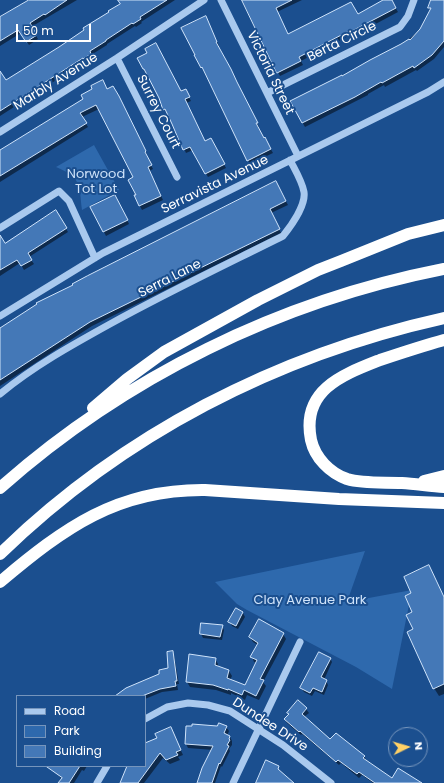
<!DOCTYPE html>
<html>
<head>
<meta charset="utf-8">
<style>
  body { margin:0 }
  #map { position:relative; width:444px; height:783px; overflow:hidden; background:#1b4f8f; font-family:Poppins,sans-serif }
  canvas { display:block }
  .legend { position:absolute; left:16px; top:695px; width:130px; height:72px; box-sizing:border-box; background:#1b4f8f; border:1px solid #7695bc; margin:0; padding:5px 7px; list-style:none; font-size:12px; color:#fff }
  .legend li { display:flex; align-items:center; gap:8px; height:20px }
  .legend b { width:20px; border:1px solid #7695bc }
  .north { position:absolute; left:388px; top:727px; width:40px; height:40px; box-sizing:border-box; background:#1b4f8f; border:1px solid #7695bc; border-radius:50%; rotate:85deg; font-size:11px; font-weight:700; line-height:16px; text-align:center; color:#fff }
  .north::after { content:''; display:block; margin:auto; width:14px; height:18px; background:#ffd166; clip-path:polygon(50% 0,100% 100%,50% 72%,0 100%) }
  .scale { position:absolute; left:16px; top:24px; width:75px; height:18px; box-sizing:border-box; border:2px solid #fff; border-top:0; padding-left:5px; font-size:12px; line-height:14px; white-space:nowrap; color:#fff; -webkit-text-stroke:3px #1b4f8f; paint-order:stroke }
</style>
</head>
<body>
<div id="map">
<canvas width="444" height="783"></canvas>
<ul class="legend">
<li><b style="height:5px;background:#a9c9ee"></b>Road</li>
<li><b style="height:11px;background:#2e69ad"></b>Park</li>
<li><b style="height:11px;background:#4478b7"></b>Building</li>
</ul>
<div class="north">N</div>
<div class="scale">50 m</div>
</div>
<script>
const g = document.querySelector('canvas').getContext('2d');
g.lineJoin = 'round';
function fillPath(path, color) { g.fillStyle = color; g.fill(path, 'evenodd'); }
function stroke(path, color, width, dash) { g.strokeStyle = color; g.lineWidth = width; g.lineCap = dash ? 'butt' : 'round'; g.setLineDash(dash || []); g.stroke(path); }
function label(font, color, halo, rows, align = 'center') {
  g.font = font + ' Poppins,sans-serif'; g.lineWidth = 4; g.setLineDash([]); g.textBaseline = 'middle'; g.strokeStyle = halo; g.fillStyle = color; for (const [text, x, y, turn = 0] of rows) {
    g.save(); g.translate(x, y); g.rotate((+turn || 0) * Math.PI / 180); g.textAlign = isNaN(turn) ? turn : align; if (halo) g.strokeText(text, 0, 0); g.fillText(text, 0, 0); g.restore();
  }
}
const green = new Path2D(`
  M94,145L119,190L82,210C79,184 82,178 56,167Z
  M365,551L347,602L412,590L392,689L356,667L247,610L237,604L215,582Z`);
const shadow = new Path2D(`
  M31,0H77L31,27L38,39L29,45L21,33L0,46V19Z
  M119,0H175L141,22L142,23L136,27L135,26L107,44V45L91,55L93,58L86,62V61L0,116V80L6,82L85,30L121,4Z
  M242,0H302L277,12L288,35L357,15L385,0H391L398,12L355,35L354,33L301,61L303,65L280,76Z
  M432,0H444V47L434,59L417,71L416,70L385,87L384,85L368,94V95L305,127L291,102L402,45L421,29L431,10L430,8Z
  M207,21L219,46L217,47L259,127H258L264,139H265L273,153L250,164L216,96L210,81Z
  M149,67L180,92L185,90L191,101L186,103L205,142L211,140L226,168L208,177L193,150L186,153L173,123L161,103H162L147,72L146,73L144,70Z
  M107,90L121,102L147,155L146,156L153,169L149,171L163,200L142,210L135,196L137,195L134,178L99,109L82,117L88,127L0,182V152Z
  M276,183L288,205L271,213L281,233L92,326L0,386V330Z
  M92,208L124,213L129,224L106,236Z
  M56,212L68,232L29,257L34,264L24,270L20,263L0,276V248Z
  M444,598V694L439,696L434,688L414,630Z
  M243,613L245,617L238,629L232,626L230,622Z
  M202,624L222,626L224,630L222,640L203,638L201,634Z
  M283,634L286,639L263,682L266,686L259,700L247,695L245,700L231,693V695L216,690L190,687L187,682L215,659L218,664V667L229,671L232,676L230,680L245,686L257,663L254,662L252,657L258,645L253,642L250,637Z
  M172,652L174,656L179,684H177L178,690L162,692L145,699V696H117L169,669Z
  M330,658L332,662L324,680L326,681L328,685L324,695L315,691L312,696L304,692L301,688Z
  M306,709L309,713L304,717L330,740L364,756L366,760L392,779L415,783H373L362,775L359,778L341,763L339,765L302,734L301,735L287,723L285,720Z
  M226,727L229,731L227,736L230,737L232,741V745L229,749L230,751L222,767L221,766L215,783H198L213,750L188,748L186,744Z
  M173,733L183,755L178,757L180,760L170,764L163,758L144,783H121L128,766H145V745Z
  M60,766H87L84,771L82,770L74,783H59L62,779L56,773Z`);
const building = new Path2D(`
  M29,0H67L45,15L44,14L30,23L37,35L26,42L18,30L0,41V17Z
  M118,0H167L140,17L141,19L133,24L132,23L106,40V41L90,51L91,54L83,59V58L0,111V71L6,80L59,47L84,30L83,28L109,12L108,11L120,4Z
  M242,0H292L276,8L288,34L351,2L358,14L383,0H392L396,8L352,31L351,30L299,57L301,61L277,73Z
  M431,0H444V41L432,55L414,68L413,66L382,83L381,82L355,97L302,123L290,101L342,75V76L370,60L401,44L409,39L410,40L420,29L431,8H428Z
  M206,16L217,42H216L231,69L237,82L258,123H256L264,138L265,137L271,149L247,161L202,67L201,68L194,55H195L181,28Z
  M156,43L181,91L186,89L190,97L185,99L205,141L211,138L225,164L205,174L190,147L183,150L172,124L165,109L163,110L159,98L144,69H143L137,58L147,53L145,49Z
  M103,80L107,89L113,86L119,96L146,151L145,152L152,165L148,167L161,196L139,206L134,195H136L128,180L133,177L96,105L80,113L87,123L0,176V150L83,99L81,95L92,89L91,86Z
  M276,181L286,201L270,209L280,229L90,322L0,380V328L37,304L36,303L73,285L72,284L87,276Z
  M115,195L128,220L103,232L90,207Z
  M56,210L67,228L28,253L32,260L21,266L17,260L0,270V235L5,243Z
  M429,565L444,597V684L433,689L407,632L413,629L406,615L412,612L405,596L411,593L404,577Z
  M236,608L243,612L236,626L228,622Z
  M259,619L284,633L260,679L264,680L256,696L244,690L242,695L228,689V690L213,685L186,682L189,654L216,658L215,665L229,670L227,678L245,685L257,660L250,657L258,643L249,637Z
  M201,623L223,625L220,637L200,634Z
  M173,651L177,681H175L176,686L160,689L142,696H115L126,688L159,674V670L168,668L167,652Z
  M319,652L331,658L321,677L327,680L322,692L313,688L310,693L300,688Z
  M298,700L307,708L302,714L330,739L336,733L365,756L363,758L392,778L398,768L422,783H375L359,772L357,774L338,760L336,762L300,731L299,732L284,719L289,714L287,713Z
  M219,723L227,726L224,733L230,736L229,739L230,740L227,745L229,746L220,764L219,763L212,783H197L202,768L213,746L185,744L186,726H192V724L217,726Z
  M171,727L181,750L176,752L178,755L166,760L160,753L138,783H120L127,766H145V743L157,738L155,734Z
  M266,760L279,766L278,769L294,783H256Z
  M46,766H80L69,783H58L62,778Z`);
const minor = new Path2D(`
  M221,0L298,156
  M117,58L177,177
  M267,93L400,27L408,16L414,0
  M0,132L117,58L204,0
  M0,228L59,191L69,201L95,258
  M0,316L103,253L428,92L444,82
  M0,394C34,366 72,345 110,324C166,293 225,265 283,236C291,226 306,205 304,192C302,181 295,170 290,160
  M145,719L167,707L188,703L208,705L230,711L283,745L331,783
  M97,783L107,766
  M233,783L300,642`);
const highway = new Path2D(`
  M444,340C422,346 401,353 380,360C342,375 301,390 311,440C315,458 330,473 347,479C364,484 384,482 402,483C416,484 430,486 444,487
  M93,408L127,379L164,352L258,300L318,270L341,261L408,234L444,225
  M424,481L444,476
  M0,488C125,377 280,301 444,269
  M0,554C123,434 277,355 444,318
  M0,582C64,528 117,489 205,490L339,499L444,503`);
const streetNames = [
  ["Berta Circle",342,42,-26],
  ["Victoria Street",270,73,64],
  ["Marbly Avenue",56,82,-32],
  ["Surrey Court",158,112,63],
  ["Serravista Avenue",215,185,-26],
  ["Serra Lane",170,279,-27],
  ["Dundee Drive",270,725,33]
];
const parkNames = [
  ["Norwood",96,175],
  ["Tot Lot",96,190],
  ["Clay Avenue Park",310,601]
];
fillPath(green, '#2e69ad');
fillPath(shadow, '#0007');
fillPath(building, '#4478b7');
stroke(building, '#cfe3fa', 1);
stroke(minor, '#a9c9ee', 7);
stroke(highway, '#fff', 12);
label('13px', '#fff', '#1b4f8f', streetNames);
label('13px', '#cfe3fa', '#1b4f8f', parkNames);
</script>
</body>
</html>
